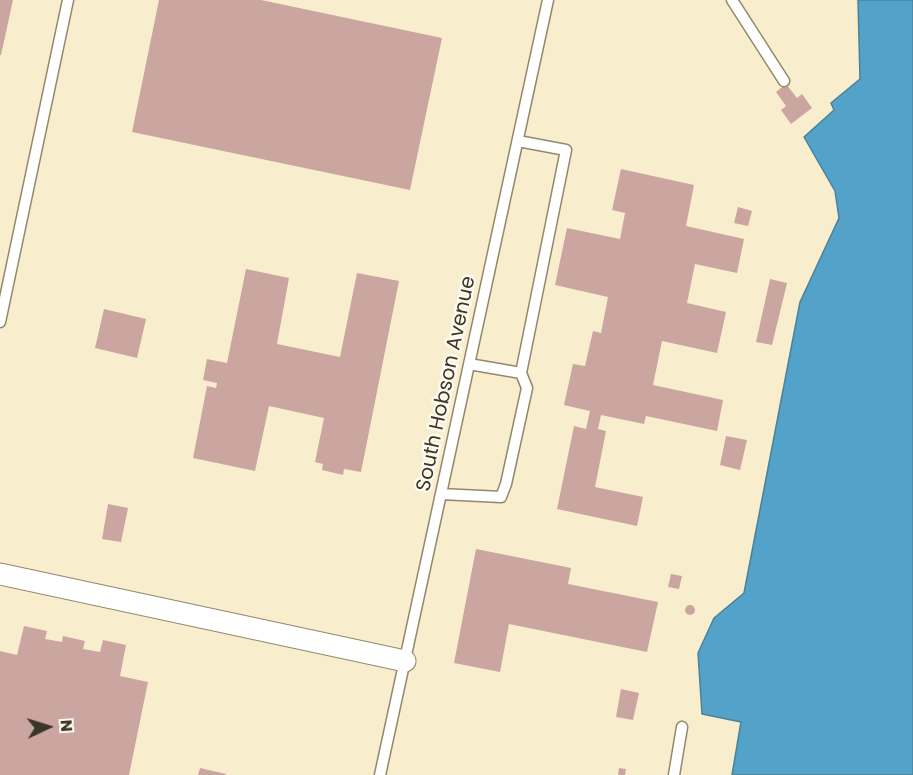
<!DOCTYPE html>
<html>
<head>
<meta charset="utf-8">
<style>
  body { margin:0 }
  #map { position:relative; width:913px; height:775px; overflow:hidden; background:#f8edcd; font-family:Poppins,sans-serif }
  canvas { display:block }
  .north { position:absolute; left:18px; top:697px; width:60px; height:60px; -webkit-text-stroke:4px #fffaee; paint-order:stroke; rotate:86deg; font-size:16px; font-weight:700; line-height:24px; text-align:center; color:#3b362a }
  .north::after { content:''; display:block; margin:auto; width:21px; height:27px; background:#3b362a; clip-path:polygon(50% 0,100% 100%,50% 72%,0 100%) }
</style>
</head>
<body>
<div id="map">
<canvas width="913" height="775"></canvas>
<div class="north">N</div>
</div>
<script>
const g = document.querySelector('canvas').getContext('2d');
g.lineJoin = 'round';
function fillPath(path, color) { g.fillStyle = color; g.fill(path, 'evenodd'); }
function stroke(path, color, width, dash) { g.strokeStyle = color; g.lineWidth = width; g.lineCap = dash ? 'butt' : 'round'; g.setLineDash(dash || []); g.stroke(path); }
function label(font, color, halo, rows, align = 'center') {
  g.font = font + ' Poppins,sans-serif'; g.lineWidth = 5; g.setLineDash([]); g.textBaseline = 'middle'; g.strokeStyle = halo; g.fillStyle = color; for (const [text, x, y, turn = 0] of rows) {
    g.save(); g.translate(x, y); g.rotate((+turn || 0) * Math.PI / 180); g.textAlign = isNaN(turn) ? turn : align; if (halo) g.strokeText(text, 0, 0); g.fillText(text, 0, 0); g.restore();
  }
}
const water = new Path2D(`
  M858,0H913V775H732L741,722L702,714L698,653L714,618L744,593L800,302L839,218L835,191L804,137L834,110L831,103L860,79Z`);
const building = new Path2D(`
  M0,0H13L1,55H0Z
  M159,0H261L442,38L410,190L132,132Z
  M786,84L797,98L802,94L812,108L791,124L781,110L786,106L776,92Z
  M621,169L694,185L686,226L744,239L737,273L695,264L687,303L726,312L717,353L662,341L653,385L723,400L717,431L646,416L644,424L601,415L598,429L606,431L595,487L643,497L637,526L557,509L574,426L586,429L590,411L564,405L573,364L585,366L593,331L601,333L608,297L555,285L567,228L620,239L625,213L612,210Z
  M738,207L752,211L748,226L734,223Z
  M246,269L289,278L277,344L340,357L357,273L399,281L361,472L344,469L343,475L322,470L323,464L315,462L324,418L269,406L255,471L193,458L207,386L216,388L217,383L203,380L207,359L227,363Z
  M770,279L787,283L772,345L756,342Z
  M104,309L146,319L137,358L95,348Z
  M726,436L747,440L740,470L720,465Z
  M108,504L128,508L121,542L102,539Z
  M476,549L571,568L568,584L658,602L647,652L509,624L500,672L454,663Z
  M671,574L682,576L679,589L668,587Z
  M685 610a5 5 0 1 1 10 0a5 5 0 1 1-10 0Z
  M24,626L47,631L45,639L62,642L63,636L85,641L83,649L100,652L103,640L126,645L120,676L148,682L129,775H0V651L17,655Z
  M621,689L639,693L633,720L616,717Z
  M200,768L226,774V775H198Z
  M619,768L626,769L625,775H618Z`);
const lane = new Path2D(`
  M732,0L784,81
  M518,141L566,150L521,373
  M0,322L68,0
  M441,494L501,497L506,484L527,388L521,373L469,364
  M380,775L548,0
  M674,775L682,727`);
const street = new Path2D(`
  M0,574L405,661`);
const streetNames = [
  ["South Hobson Avenue",447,384,-78]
];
fillPath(water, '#52a2c9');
stroke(water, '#4b8299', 1.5);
fillPath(building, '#cba6a1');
stroke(lane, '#93886b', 13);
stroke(street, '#93886b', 23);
stroke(lane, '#fff', 10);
stroke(street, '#fff', 21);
label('20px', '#3b362a', '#fffaee', streetNames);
</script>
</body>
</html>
